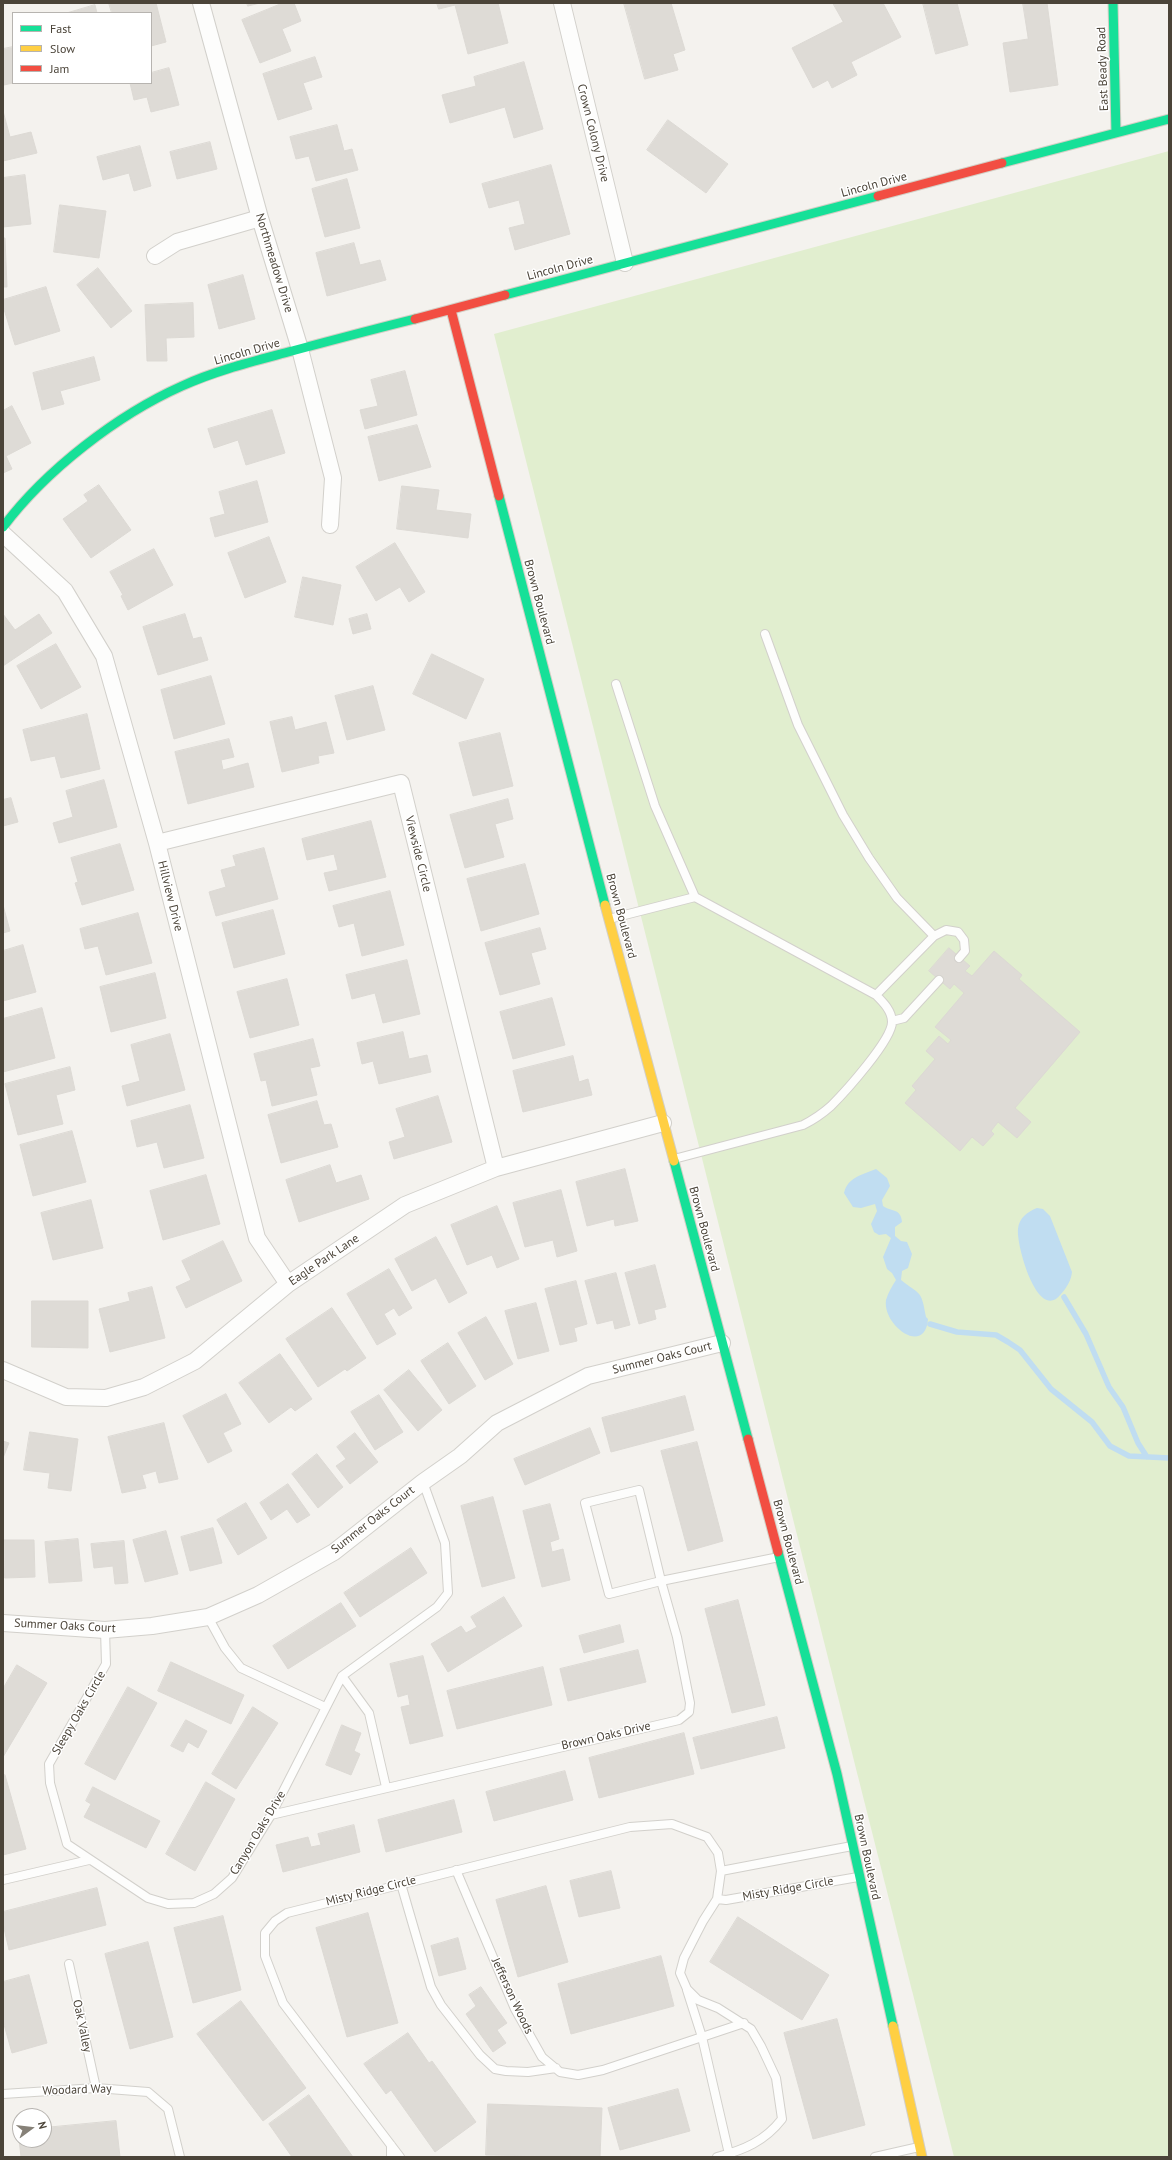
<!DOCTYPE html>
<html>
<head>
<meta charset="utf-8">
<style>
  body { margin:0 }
  #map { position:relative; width:1172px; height:2160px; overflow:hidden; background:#f4f2ee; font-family:"PT Sans",sans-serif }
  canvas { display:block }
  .frame { position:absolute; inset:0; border:4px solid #4b4439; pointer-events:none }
  .legend { position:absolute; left:12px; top:12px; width:140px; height:72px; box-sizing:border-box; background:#fff; border:1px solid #b7b4b0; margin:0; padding:5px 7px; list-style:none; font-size:12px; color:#4b4439 }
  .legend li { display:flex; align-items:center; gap:8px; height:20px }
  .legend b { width:20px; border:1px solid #b7b4b0 }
  .north { position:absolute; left:12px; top:2108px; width:40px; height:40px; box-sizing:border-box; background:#fff; border:1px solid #b7b4b0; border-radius:50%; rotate:75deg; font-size:11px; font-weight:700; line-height:16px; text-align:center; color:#4b4439 }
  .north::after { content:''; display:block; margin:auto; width:14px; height:18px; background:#868178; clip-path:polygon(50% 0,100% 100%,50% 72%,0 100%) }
</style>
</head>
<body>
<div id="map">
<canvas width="1172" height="2160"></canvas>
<div class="frame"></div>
<ul class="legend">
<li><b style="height:5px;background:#16e098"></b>Fast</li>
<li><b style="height:5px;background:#ffcf43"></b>Slow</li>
<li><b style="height:5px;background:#f24e42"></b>Jam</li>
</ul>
<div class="north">N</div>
</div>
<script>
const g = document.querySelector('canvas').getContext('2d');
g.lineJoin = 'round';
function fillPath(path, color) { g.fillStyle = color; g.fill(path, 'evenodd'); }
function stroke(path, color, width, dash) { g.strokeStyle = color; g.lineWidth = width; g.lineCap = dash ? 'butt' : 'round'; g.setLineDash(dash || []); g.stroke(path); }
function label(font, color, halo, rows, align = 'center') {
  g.font = font + ' "PT Sans",sans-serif'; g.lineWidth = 3; g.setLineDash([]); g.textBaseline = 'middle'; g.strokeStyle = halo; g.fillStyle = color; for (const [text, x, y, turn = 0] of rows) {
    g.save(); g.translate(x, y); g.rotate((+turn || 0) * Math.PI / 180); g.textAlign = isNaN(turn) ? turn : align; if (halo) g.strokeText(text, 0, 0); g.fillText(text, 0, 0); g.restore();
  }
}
const green = new Path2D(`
  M1169,151V2157H954L494,334Z`);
const water = new Path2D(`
  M876,1169L887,1178L890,1186L882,1200L883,1206C891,1212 901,1208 902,1222L895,1227V1236L901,1241L907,1242L912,1254L908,1268L902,1271L901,1280C921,1296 921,1289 926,1317L928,1319C925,1357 882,1325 886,1300C888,1293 892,1286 896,1280L892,1273L887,1269L883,1257L891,1238L886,1234L879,1235L874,1232L871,1224L877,1211L875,1204L861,1208L853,1207L844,1193C848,1177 862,1175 876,1169Z
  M1037,1208L1043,1209L1050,1216L1072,1272C1071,1281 1067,1287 1061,1294C1038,1324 1016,1245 1018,1229C1019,1218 1027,1212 1037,1208Z`);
const stream = new Path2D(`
  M1064,1297L1086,1334L1109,1387L1123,1407L1138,1443L1147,1457
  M930,1324L957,1332L996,1335L1008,1342L1020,1350L1051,1389L1092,1422L1110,1446L1129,1456L1169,1458`);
const building = new Path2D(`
  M109,3H156L166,42L151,46V13H112Z
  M247,3H260L248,6Z
  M283,3H294L301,21L282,29L291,51L260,63L242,20Z
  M437,3H498L508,43L468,54L455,5L439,9Z
  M624,3H671L685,50L673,54L678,70L645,79Z
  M833,3H883L901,37L851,62L857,75L832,88L828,80L813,88L792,48L843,22Z
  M923,3H957L968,45L936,54Z
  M1023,3H1047L1058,85L1010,92L1003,43L1028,39Z
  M95,5L97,13H67Z
  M13,47V83L4,85L3,49Z
  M315,57L322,77L303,83L312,109L278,120L263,74Z
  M524,62L543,129L514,138L505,107L450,123L442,95L476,86L474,77Z
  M169,68L179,105L151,112L147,97L134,100L130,83H151V73Z
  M3,111L10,137L31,132L37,153L3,161Z
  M668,120L728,164L706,193L647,150Z
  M337,125L344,151L352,149L358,170L316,181L309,156L296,159L290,137Z
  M210,142L217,169L177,179L170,152Z
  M140,146L151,186L134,191L129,173L103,180L97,157Z
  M551,165L570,234L515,250L509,228L525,224L519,200L489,208L482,184Z
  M25,175L31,224L3,227V178Z
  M347,179L360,228L325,237L312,189Z
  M60,205L106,211L99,258L54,252Z
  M3,238H5L7,287H3Z
  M354,243L360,265L380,260L386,280L327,296L316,253Z
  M98,268L132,311L111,328L77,285Z
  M243,275L255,319L219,329L208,285Z
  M46,287L60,331L15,345L3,306V300Z
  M193,303L194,337L166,338L167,361H147L145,305Z
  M94,357L100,380L60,391L64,404L42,410L33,373Z
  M405,371L417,415L365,429L360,410L378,406L371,380Z
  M12,406L31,443L6,456L12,469L3,473V411Z
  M272,410L285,453L246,465L238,440L214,448L208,429Z
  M417,425L431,467L379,481L368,437Z
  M257,481L268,522L215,537L210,518L225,514L219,492Z
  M99,485L131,530L91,558L63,519L88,501L84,495Z
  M402,486L439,490L436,510L471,514L468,538L397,529Z
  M269,537L286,582L245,598L228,553Z
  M395,543L425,592L409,602L400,587L376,601L356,567Z
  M154,549L173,585L128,610L121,596L123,595L110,572Z
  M303,577L341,585L333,625L295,617Z
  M3,614L15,630L39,614L52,633L3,666Z
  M185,614L193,639L201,637L208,660L158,675L143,627Z
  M367,614L371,629L353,634L349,619Z
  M56,644L81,687L41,709L17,666Z
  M432,654L484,679L466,719L413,694Z
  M211,676L225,724L174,739L161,690Z
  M373,686L385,730L347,740L335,696Z
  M87,714L100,769L61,778L55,756L31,761L23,730Z
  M292,717L295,730L326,722L334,753L318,756L319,763L282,772L270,722Z
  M500,733L513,786L473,796L459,743Z
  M229,739L234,757L221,760L223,770L248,763L254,787L188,804L175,752Z
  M104,780L117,827L59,843L53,823L73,817L66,791Z
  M11,798L18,822L3,826V800Z
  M508,799L513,819L495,824L504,857L465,868L450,815Z
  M371,821L386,877L329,891L324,873L338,870L334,854L307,860L302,839Z
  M120,844L134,890L82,905L75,883L78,882L71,858Z
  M264,848L278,899L216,916L209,892L226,887L221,870L236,866L233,856Z
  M525,864L539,914L481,931L467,879Z
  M390,891L404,945L362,956L354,923L339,927L333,906Z
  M3,905L10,931L3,933Z
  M273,910L285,954L234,968L222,923Z
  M138,913L152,963L106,975L98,946L85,949L80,929Z
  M540,928L546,949L531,953L540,984L500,995L485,943Z
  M23,945L36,992L3,1001V951Z
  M949,948L970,966L965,971L972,976L994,951L1022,975L1019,979L1080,1032L1015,1108L1031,1122L1017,1138L998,1122L991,1131L994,1134L983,1146L972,1137L960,1151L905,1103L916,1090L912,1086L935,1059L926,1051L939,1036L948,1044L951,1040L935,1027L964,993L954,984L950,989L929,971Z
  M407,960L420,1014L383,1023L375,993L352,999L346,975Z
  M155,973L166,1018L111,1032L100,987Z
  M287,979L299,1025L250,1038L237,992Z
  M552,998L565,1045L513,1059L500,1012Z
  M42,1008L55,1058L3,1072V1019Z
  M403,1032L409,1059L427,1055L431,1072L379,1084L373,1061L362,1064L357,1043Z
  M170,1034L185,1090L127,1106L122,1086L140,1081L131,1045Z
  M313,1039L320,1066L310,1068L317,1095L272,1106L266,1080L261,1081L254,1054Z
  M573,1056L579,1082L588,1079L592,1095L523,1112L513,1071Z
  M70,1067L75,1090L56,1095L63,1124L18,1135L5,1084Z
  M438,1096L452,1142L394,1159L389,1142L405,1137L396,1109Z
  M317,1101L324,1125L331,1124L338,1147L281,1163L268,1115Z
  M190,1105L204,1158L164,1168L157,1142L137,1147L131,1121Z
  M72,1131L86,1182L33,1196L20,1145Z
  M330,1165L336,1183L361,1175L369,1199L299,1222L286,1180Z
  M625,1169L638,1221L615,1226L614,1219L587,1226L576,1182Z
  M206,1175L220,1224L163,1240L150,1191Z
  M561,1190L577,1251L557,1257L553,1240L525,1247L513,1203Z
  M91,1200L103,1248L53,1260L41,1213Z
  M497,1206L519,1259L497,1268L492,1255L467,1265L451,1225Z
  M436,1237L467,1293L449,1303L436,1278L412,1291L395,1259Z
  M223,1241L242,1281L186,1308L176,1287L191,1280L182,1261Z
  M655,1265L666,1307L654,1310L656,1319L639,1324L625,1273Z
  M389,1269L412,1308L399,1316L394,1308L384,1314L396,1334L377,1345L347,1294Z
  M616,1273L630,1325L615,1329L613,1320L597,1324L585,1281Z
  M576,1281L587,1324L574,1328L577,1341L560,1345L545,1289Z
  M152,1287L165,1338L110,1352L99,1309L130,1301L128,1293Z
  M32,1301H88V1348L32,1347Z
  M536,1303L549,1351L518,1359L505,1311Z
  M332,1308L366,1358L347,1371L345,1369L318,1387L286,1339Z
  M486,1317L513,1364L485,1380L458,1333Z
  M448,1343L476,1386L449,1404L421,1361Z
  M280,1354L312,1399L295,1411L291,1407L269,1423L239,1383Z
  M409,1370L442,1410L418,1431L384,1390Z
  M226,1394L241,1424L223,1433L232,1451L208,1463L183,1416Z
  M379,1395L403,1432L375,1450L351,1412Z
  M685,1396L694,1430L611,1452L602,1418Z
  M164,1423L178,1479L159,1483L156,1471L142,1475L146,1488L122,1493L108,1437Z
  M590,1428L600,1453L525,1485L514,1459Z
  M30,1432L78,1439L71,1491L48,1488L50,1473L24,1470Z
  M355,1433L378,1462L350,1484L336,1466L346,1459L337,1447Z
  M3,1441L9,1443L3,1458Z
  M697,1442L723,1541L688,1551L661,1451Z
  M317,1454L343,1487L318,1508L292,1474Z
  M288,1484L310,1515L297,1523L287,1509L271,1520L260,1503Z
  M493,1497L515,1578L482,1587L461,1506Z
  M246,1503L267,1538L238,1555L217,1520Z
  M550,1504L559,1539L550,1542L552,1552L563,1549L570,1580L542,1587L523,1511Z
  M213,1528L222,1563L190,1571L181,1537Z
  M166,1531L178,1574L145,1582L133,1540Z
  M78,1539L82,1581L49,1583L45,1542Z
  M4,1540H34L35,1577L5,1578Z
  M124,1541L128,1583L115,1584L113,1566L94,1568L91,1544Z
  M411,1548L427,1573L360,1617L344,1593Z
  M504,1597L522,1626L448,1672L431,1644L461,1626L466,1633L477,1627L471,1617Z
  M738,1600L765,1705L732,1713L705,1609Z
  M341,1603L356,1626L288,1669L273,1646Z
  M620,1625L624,1642L584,1653L579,1636Z
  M638,1650L646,1682L568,1701L560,1669Z
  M423,1656L443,1736L410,1744L401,1707L410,1705L408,1694L398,1697L390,1664Z
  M171,1662L244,1695L231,1724L158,1691Z
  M17,1665L47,1683L3,1757V1689Z
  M543,1667L552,1705L457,1729L447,1691Z
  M128,1687L157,1703L115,1780L85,1764Z
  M253,1707L278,1723L236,1789L212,1774Z
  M777,1717L785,1748L701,1769L693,1738Z
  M186,1720L207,1731L198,1748L188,1742L183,1752L171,1746Z
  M342,1725L361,1733L354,1751L360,1754L351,1775L326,1765Z
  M684,1733L694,1774L599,1798L589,1758Z
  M565,1771L573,1800L494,1821L486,1792Z
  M5,1775L26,1849L3,1855V1776Z
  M206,1782L235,1799L195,1871L166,1854Z
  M93,1787L160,1821L146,1848L84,1817L91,1804L86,1801Z
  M454,1800L462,1832L386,1852L378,1820Z
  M354,1825L360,1852L283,1872L276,1845L308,1837L311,1847L321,1845L318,1834Z
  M611,1871L620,1908L579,1917L570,1881Z
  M546,1886L568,1962L518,1977L496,1900Z
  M97,1888L106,1925L9,1950L3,1924V1912Z
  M368,1913L398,2023L347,2037L316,1928Z
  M223,1916L241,1990L193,2003L174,1928Z
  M738,1917L829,1975L802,2020L710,1962Z
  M458,1938L466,1969L439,1976L431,1946Z
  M148,1942L173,2037L130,2049L105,1954Z
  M661,1956L674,2006L571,2034L558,1984Z
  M29,1975L47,2043L12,2053L3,2021V1982Z
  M481,1987L507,2023L497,2030L506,2043L493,2052L466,2014L476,2006L469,1995Z
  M241,2001L306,2088L263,2121L197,2034Z
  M837,2019L865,2125L813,2139L784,2033Z
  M408,2033L429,2063L432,2061L476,2122L435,2152L391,2090L386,2094L364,2064Z
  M678,2089L690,2131L620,2150L608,2108Z
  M309,2095L353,2157H292L269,2124Z
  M488,2104L602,2108L600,2157L486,2155Z
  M116,2121L120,2157H21L18,2130H20V2140H44V2128Z`);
const lane = new Path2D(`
  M765,634L798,725L843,815L869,858L897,898L934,936L876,995
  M616,684L655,806L695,897
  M609,919L695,897L876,995C883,1002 892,1011 892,1022C892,1040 845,1092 831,1106C822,1114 813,1120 803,1125L674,1159
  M934,936L946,930L958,932L964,940L965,951L959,958
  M892,1021L904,1018L939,980
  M639,1490L661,1581L609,1594L585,1503Z
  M208,1617L225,1648L241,1668L325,1707
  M105,1630L106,1664L49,1764L50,1783L67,1844L148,1898L168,1904L194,1903L214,1894L232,1878L271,1815L342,1676L437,1607L448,1593L445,1543L423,1482
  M342,1676L369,1713L386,1787
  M271,1815L679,1720L689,1712L690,1703L677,1637L661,1581L779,1557
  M456,1870L515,2009L542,2057L560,2072L578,2075L603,2070L744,2023
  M721,1871L852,1846
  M3,1880L89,1860
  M401,1884L431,1987L441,2005L480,2055L495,2069L506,2071L528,2072L556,2068
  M717,1899L726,1900L858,1877
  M69,1964L96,2088
  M687,1990L702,2037L729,2154
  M3,2094L96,2088L148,2092L168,2109L180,2157
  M391,2157V2145
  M400,2157L283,2003L265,1956V1933L275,1921L287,1913L630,1827L672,1824L707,1837L718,1853L721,1871L717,1899L703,1921L684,1958L680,1973L687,1989L698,2000L718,2008L751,2029L761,2046L776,2078L782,2119C765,2141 744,2150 717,2157
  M875,2157L919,2147`);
const street = new Path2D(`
  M201,3L260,218L300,349L333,478L330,525
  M562,3L625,263
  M155,256L177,242L260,218
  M3,534L65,591L104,656L157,843L257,1238L288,1284
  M157,843L401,783L496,1168
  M3,1370L66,1397L106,1398L144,1387L195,1361L288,1284L405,1205L496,1168L663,1123
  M3,1623L105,1630L152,1626L208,1617L258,1595L334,1552L423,1482L460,1456L497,1423L588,1376L722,1343`);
const fast = new Path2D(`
  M1113,3L1116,133
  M1002,163L1169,119
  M505,295L878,196
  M499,496L605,905
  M3,527C46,470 117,415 182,386C217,370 255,361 292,351C333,340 374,329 415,319
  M674,1161L748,1439
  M778,1552L837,1774L893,2026`);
const slow = new Path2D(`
  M605,905L674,1161
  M893,2026L922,2157`);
const jam = new Path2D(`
  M878,196L1002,163
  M451,310L499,496
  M415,319L505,295
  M748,1439L778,1552`);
const streetNames = [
  ["East Beady Road",1103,69,-92],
  ["Crown Colony Drive",593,133,76],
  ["Lincoln Drive",874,185,-15],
  ["Northmeadow Drive",274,263,73],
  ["Lincoln Drive",560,268,-15],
  ["Lincoln Drive",247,352,-16],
  ["Brown Boulevard",539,602,75],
  ["Viewside Circle",418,854,76],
  ["Hillview Drive",170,896,76],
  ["Brown Boulevard",621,916,75],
  ["Brown Boulevard",704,1229,75],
  ["Eagle Park Lane",324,1260,-34],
  ["Summer Oaks Court",662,1358,-14],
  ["Summer Oaks Court",373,1520,-38],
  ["Brown Boulevard",788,1542,75],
  ["Summer Oaks Court",65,1626,3],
  ["Sleepy Oaks Circle",79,1713,-60],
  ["Brown Oaks Drive",606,1736,-13],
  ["Canyon Oaks Drive",258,1833,-59],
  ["Brown Boulevard",867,1857,78],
  ["Misty Ridge Circle",788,1889,-10],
  ["Misty Ridge Circle",371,1891,-14],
  ["Jefferson Woods",512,1996,65],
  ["Oak Valley",82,2026,78],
  ["Woodard Way",77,2090,-2]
];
fillPath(green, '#e1eecf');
fillPath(water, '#c0ddf1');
stroke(stream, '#c0ddf1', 5.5);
fillPath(building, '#dedbd6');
stroke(building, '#dcd9d4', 1);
stroke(lane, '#d2d0cb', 10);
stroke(street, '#d2d0cb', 18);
stroke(fast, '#d3cfc5', 11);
stroke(slow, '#d3cfc5', 11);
stroke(jam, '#d3cfc5', 11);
stroke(lane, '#fdfdfc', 8);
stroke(street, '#fdfdfc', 16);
stroke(fast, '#16e098', 9);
stroke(slow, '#ffcf43', 9);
stroke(jam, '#f24e42', 9);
label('12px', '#4b4439', '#fff', streetNames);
</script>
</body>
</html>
